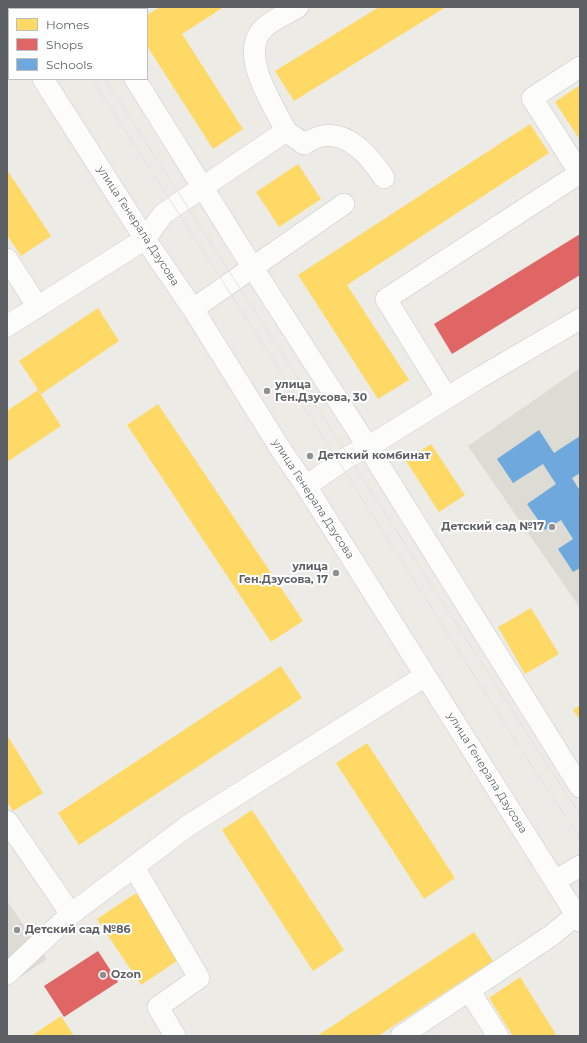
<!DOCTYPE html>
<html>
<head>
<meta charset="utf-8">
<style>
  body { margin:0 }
  #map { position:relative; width:587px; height:1043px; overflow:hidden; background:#ecebe6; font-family:Montserrat,sans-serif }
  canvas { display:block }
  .frame { position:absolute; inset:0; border:8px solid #5c5f64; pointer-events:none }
  .legend { position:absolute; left:8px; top:8px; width:140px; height:72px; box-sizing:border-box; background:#fff; border:1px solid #bebfc1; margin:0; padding:5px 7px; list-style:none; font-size:12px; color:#5c5f64 }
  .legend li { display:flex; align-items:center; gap:8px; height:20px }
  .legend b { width:20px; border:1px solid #bebfc1 }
</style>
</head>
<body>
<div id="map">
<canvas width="587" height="1043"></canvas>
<div class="frame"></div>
<ul class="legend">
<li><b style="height:11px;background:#ffd966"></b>Homes</li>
<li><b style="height:11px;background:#e06666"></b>Shops</li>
<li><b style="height:11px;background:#6fa8dc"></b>Schools</li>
</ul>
</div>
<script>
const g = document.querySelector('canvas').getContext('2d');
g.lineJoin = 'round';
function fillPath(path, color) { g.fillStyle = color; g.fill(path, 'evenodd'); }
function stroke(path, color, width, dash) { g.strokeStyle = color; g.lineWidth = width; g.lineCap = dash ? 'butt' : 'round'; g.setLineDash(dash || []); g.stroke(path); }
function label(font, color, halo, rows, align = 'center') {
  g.font = font + ' Montserrat,sans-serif'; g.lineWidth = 4; g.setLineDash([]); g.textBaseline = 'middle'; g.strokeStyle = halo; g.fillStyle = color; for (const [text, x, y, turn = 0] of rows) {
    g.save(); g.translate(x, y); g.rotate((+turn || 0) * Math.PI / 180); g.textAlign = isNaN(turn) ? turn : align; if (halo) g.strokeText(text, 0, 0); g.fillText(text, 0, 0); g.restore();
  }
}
const education = new Path2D(`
  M580,368V608L468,446Z
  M7,901L47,959L7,986Z`);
const homes = new Path2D(`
  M160,7H224L182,34L243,129L213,149L147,46V15Z
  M379,7H446L294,101L275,71Z
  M580,85V140L555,102Z
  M530,124L549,153L347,285L409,380L378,399L298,275Z
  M298,164L321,199L279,227L256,192Z
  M7,170L51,236L21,256L7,235Z
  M98,308L119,341L41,394L19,361Z
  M38,390L61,426L7,462V411Z
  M158,404L303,621L271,642L127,425Z
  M431,444L465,495L439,512L406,461Z
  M531,608L559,654L525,674L498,627Z
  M281,666L302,698L79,845L58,813Z
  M580,705V720L573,710Z
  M7,735L43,793L13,811L7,802Z
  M367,743L455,878L424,899L336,763Z
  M252,810L344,950L313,971L222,830Z
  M136,893L180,959L141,985L97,919Z
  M474,932L493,961L378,1036H317Z
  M520,977L557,1036H513L489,998Z
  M61,1016L74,1036H31Z`);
const shops = new Path2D(`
  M580,234V275L452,354L434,324Z
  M98,951L118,982L64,1017L44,986Z`);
const schools = new Path2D(`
  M539,430L554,453L580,436V473L572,478L580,491V568L573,572L558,549L573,539L561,520L545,530L527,504L556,484L543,464L513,483L497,459Z`);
const minor = new Path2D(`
  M89,7L90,9
  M7,22L9,25
  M580,67L532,98L580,173
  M43,79L145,239L193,309L283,453L306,486L580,921
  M135,79L253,268L368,447L580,787
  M286,131L304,144C310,141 316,137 322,136C350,131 371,158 384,178
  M7,259L38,307
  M193,309L344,204
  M7,326L145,239L163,214L286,131C274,106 237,53 264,28C273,19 288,13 298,7
  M447,398L386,299L580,173
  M306,486L348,457L368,447L479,378L580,319
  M7,821L71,914L189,825L425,676
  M134,867L199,978L158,1007L175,1036
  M555,881L580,866
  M7,974L71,914
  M470,992L498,1036
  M401,1036L552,935L576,915`);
const tram = new Path2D(`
  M46,7L47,9
  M59,7L61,9
  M92,79L339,462L531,765L580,838
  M105,79L580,815`);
const markers = [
  [267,391,4,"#8e9092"],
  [310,456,4,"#8e9092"],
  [552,527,4,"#8e9092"],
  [336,573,4,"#8e9092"],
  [17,930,4,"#8e9092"],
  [103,975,4,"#8e9092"]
];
const streetNames = [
  ["улица Генерала Дзусова",138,226,57],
  ["улица Генерала Дзусова",313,499,57],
  ["улица Генерала Дзусова",487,773,58]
];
const poiNames = [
  ["улица",275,385],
  ["Ген.Дзусова, 30",275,398],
  ["Детский комбинат",318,456],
  ["Детский сад №17",544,527,"right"],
  ["улица",328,567,"right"],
  ["Ген.Дзусова, 17",328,580,"right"],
  ["Детский сад №86",25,930],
  ["Ozon",111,975]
];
fillPath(education, '#dcdbd4');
fillPath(homes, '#ffd966');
fillPath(shops, '#e06666');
fillPath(schools, '#6fa8dc');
stroke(minor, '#c8c9c8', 22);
stroke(minor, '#fcfcfb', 21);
stroke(tram, '#e3e2e2', 1);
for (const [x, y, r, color] of markers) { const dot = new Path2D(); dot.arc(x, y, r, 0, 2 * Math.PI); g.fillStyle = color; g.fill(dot); stroke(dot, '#fff', 1.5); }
label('11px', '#5c5f64', '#fff', streetNames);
label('bold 11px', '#5c5f64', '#fff', poiNames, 'left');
</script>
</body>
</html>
